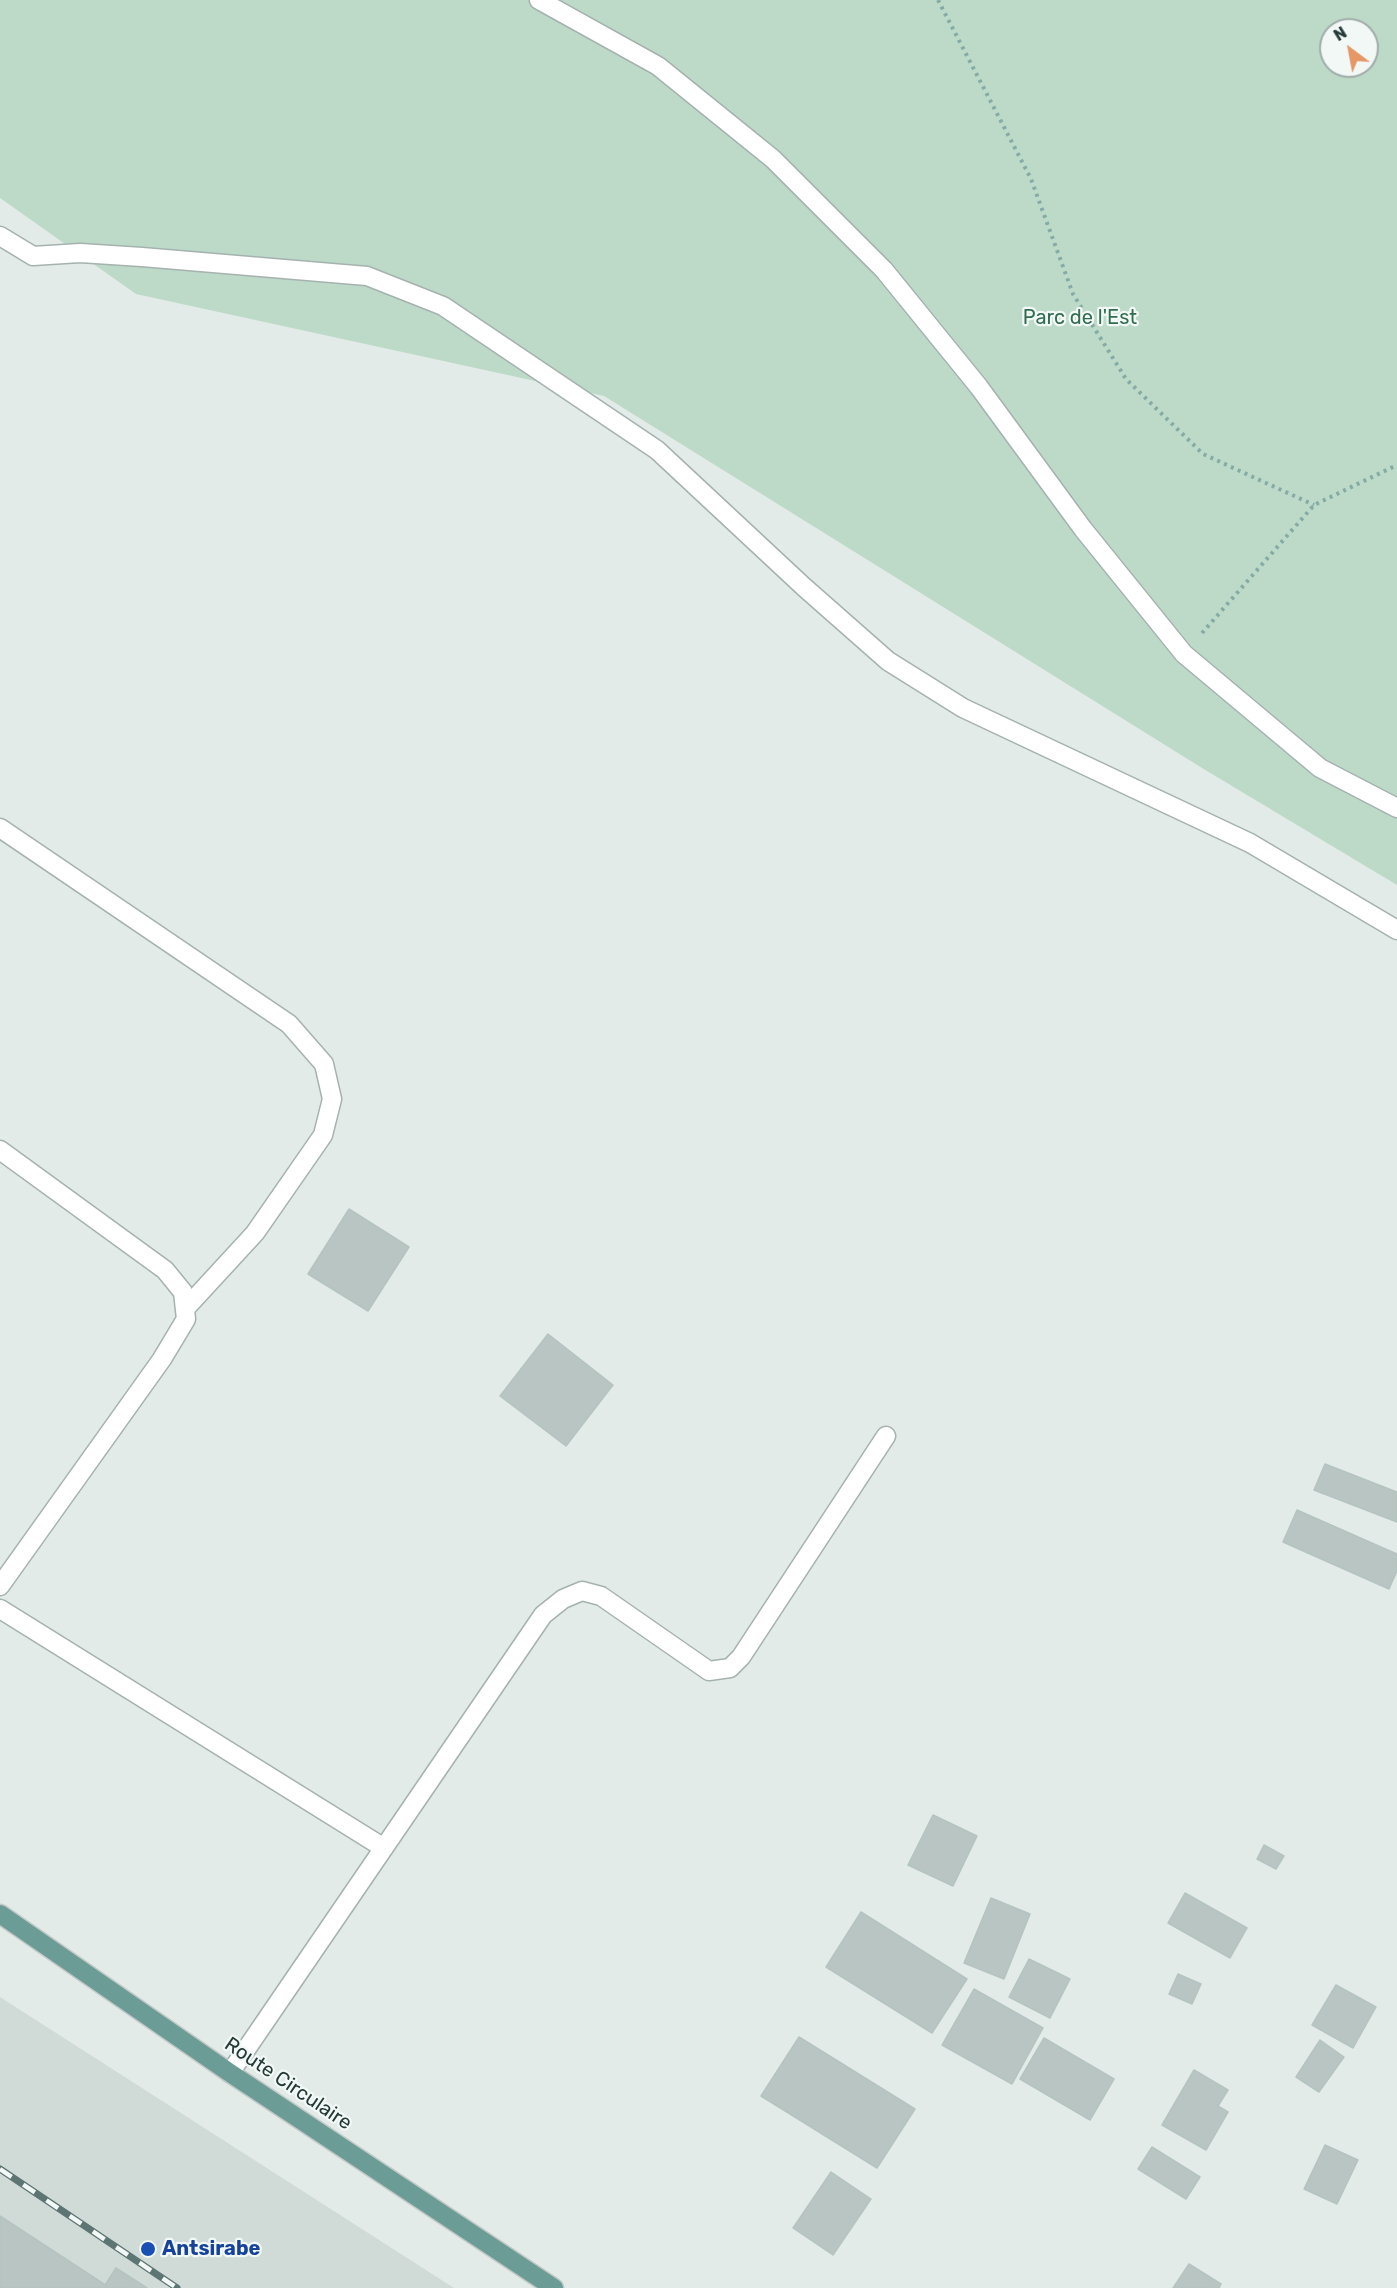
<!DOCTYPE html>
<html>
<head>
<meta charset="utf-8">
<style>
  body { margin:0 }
  #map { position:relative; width:1397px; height:2288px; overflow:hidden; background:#e2ebe8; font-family:Rubik,sans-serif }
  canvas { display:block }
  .north { position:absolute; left:1319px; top:18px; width:60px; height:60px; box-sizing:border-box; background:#f2f8f6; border:2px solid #a0acaa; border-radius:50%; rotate:328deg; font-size:16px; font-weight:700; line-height:24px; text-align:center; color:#243a37 }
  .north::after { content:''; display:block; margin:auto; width:21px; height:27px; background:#e59766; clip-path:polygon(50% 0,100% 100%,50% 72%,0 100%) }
</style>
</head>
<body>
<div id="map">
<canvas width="1397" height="2288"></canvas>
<div class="north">N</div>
</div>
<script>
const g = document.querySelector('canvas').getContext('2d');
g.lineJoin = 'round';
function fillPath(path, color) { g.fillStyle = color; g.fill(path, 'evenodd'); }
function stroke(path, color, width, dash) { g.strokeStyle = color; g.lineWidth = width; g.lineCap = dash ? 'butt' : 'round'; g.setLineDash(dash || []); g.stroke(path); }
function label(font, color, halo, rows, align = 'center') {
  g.font = font + ' Rubik,sans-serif'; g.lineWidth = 4.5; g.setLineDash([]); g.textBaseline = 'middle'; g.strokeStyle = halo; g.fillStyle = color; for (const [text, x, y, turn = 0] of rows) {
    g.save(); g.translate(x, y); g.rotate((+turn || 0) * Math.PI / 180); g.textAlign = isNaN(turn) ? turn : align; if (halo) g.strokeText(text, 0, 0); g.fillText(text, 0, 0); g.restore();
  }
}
const built = new Path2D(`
  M0,1997L454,2288H0Z`);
const green = new Path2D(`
  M0,0H1397V885L1202,768L604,396L136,294L0,198ZM1331,30H1367V66H1331Z`);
const building = new Path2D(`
  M349,1209L409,1247L368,1311L308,1274Z
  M548,1334L613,1385L566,1446L500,1396Z
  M1325,1464L1397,1492V1522L1314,1490Z
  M1297,1510L1397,1554V1571L1389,1589L1283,1542Z
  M933,1815L977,1836L953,1886L908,1865Z
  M1264,1845L1284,1856L1276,1869L1257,1859Z
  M1185,1893L1247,1928L1230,1958L1168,1923Z
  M991,1898L1030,1914L1004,1979L964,1963Z
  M861,1912L967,1979L932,2033L826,1967Z
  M1029,1959L1070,1979L1050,2018L1009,1997Z
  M1178,1974L1201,1984L1192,2004L1169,1994Z
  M1336,1985L1376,2007L1353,2048L1312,2025Z
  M974,1989L1043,2028L1012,2084L942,2045Z
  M799,2037L915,2109L877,2168L761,2096Z
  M1044,2038L1114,2079L1090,2120L1020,2079Z
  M1320,2040L1344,2057L1319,2092L1296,2077Z
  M1194,2070L1228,2090L1218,2106L1228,2112L1206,2150L1162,2125Z
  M1325,2145L1358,2160L1337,2204L1304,2189Z
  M1152,2147L1200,2177L1186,2199L1138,2169Z
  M831,2172L871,2199L833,2255L793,2228Z
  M0,2216L110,2288H0Z
  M1189,2264L1221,2284L1219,2288H1173Z
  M116,2268L147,2288H110L105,2285Z`);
const path = new Path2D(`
  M938,0L1031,179L1073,294L1126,379L1203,454L1314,505
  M1202,633L1314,505L1397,465`);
const minor = new Path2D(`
  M539,0L658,66L773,159L884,270L979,387L1083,529L1184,654L1320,768L1397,808
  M0,236L33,256L80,253L142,257L367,276L443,306L657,450L804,587L888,661L963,708L1250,843L1397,930
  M0,828L289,1024L324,1064L332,1099L323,1135L255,1233L185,1309
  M0,1150L165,1270L183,1292L186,1319L162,1359L0,1586
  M0,1609L384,1848
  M230,2073L543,1615L563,1599L582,1591L601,1596L709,1671L730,1668L741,1657L886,1436`);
const major = new Path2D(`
  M0,1914L230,2073L554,2288`);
const rail = new Path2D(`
  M0,2169L177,2288`);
const markers = [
  [148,2249,8,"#1a4fb4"]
];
const parkNames = [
  ["Parc de l'Est",1080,318]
];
const streetNames = [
  ["Route Circulaire",288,2084,34]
];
const transitNames = [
  ["Antsirabe",162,2249]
];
fillPath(built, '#d0dbd7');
fillPath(green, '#bddac9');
fillPath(building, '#b8c5c2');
stroke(building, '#b5c4c0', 1.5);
stroke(minor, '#a5b2af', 21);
stroke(major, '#c2c8c7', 21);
stroke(path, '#86aba5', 4, [3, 4.5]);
stroke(minor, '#fff', 18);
stroke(major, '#6b9c96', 18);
stroke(rail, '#5e7673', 7);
stroke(rail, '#f2f8f6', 4.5, [14]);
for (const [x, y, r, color] of markers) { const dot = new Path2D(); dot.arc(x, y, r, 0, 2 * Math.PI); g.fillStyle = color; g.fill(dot); stroke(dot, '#f2f8f6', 2); }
label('20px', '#326d51', '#f2f8f6', parkNames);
label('20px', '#243a37', '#f2f8f6', streetNames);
label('bold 20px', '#164399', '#f2f8f6', transitNames, 'left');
</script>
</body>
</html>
